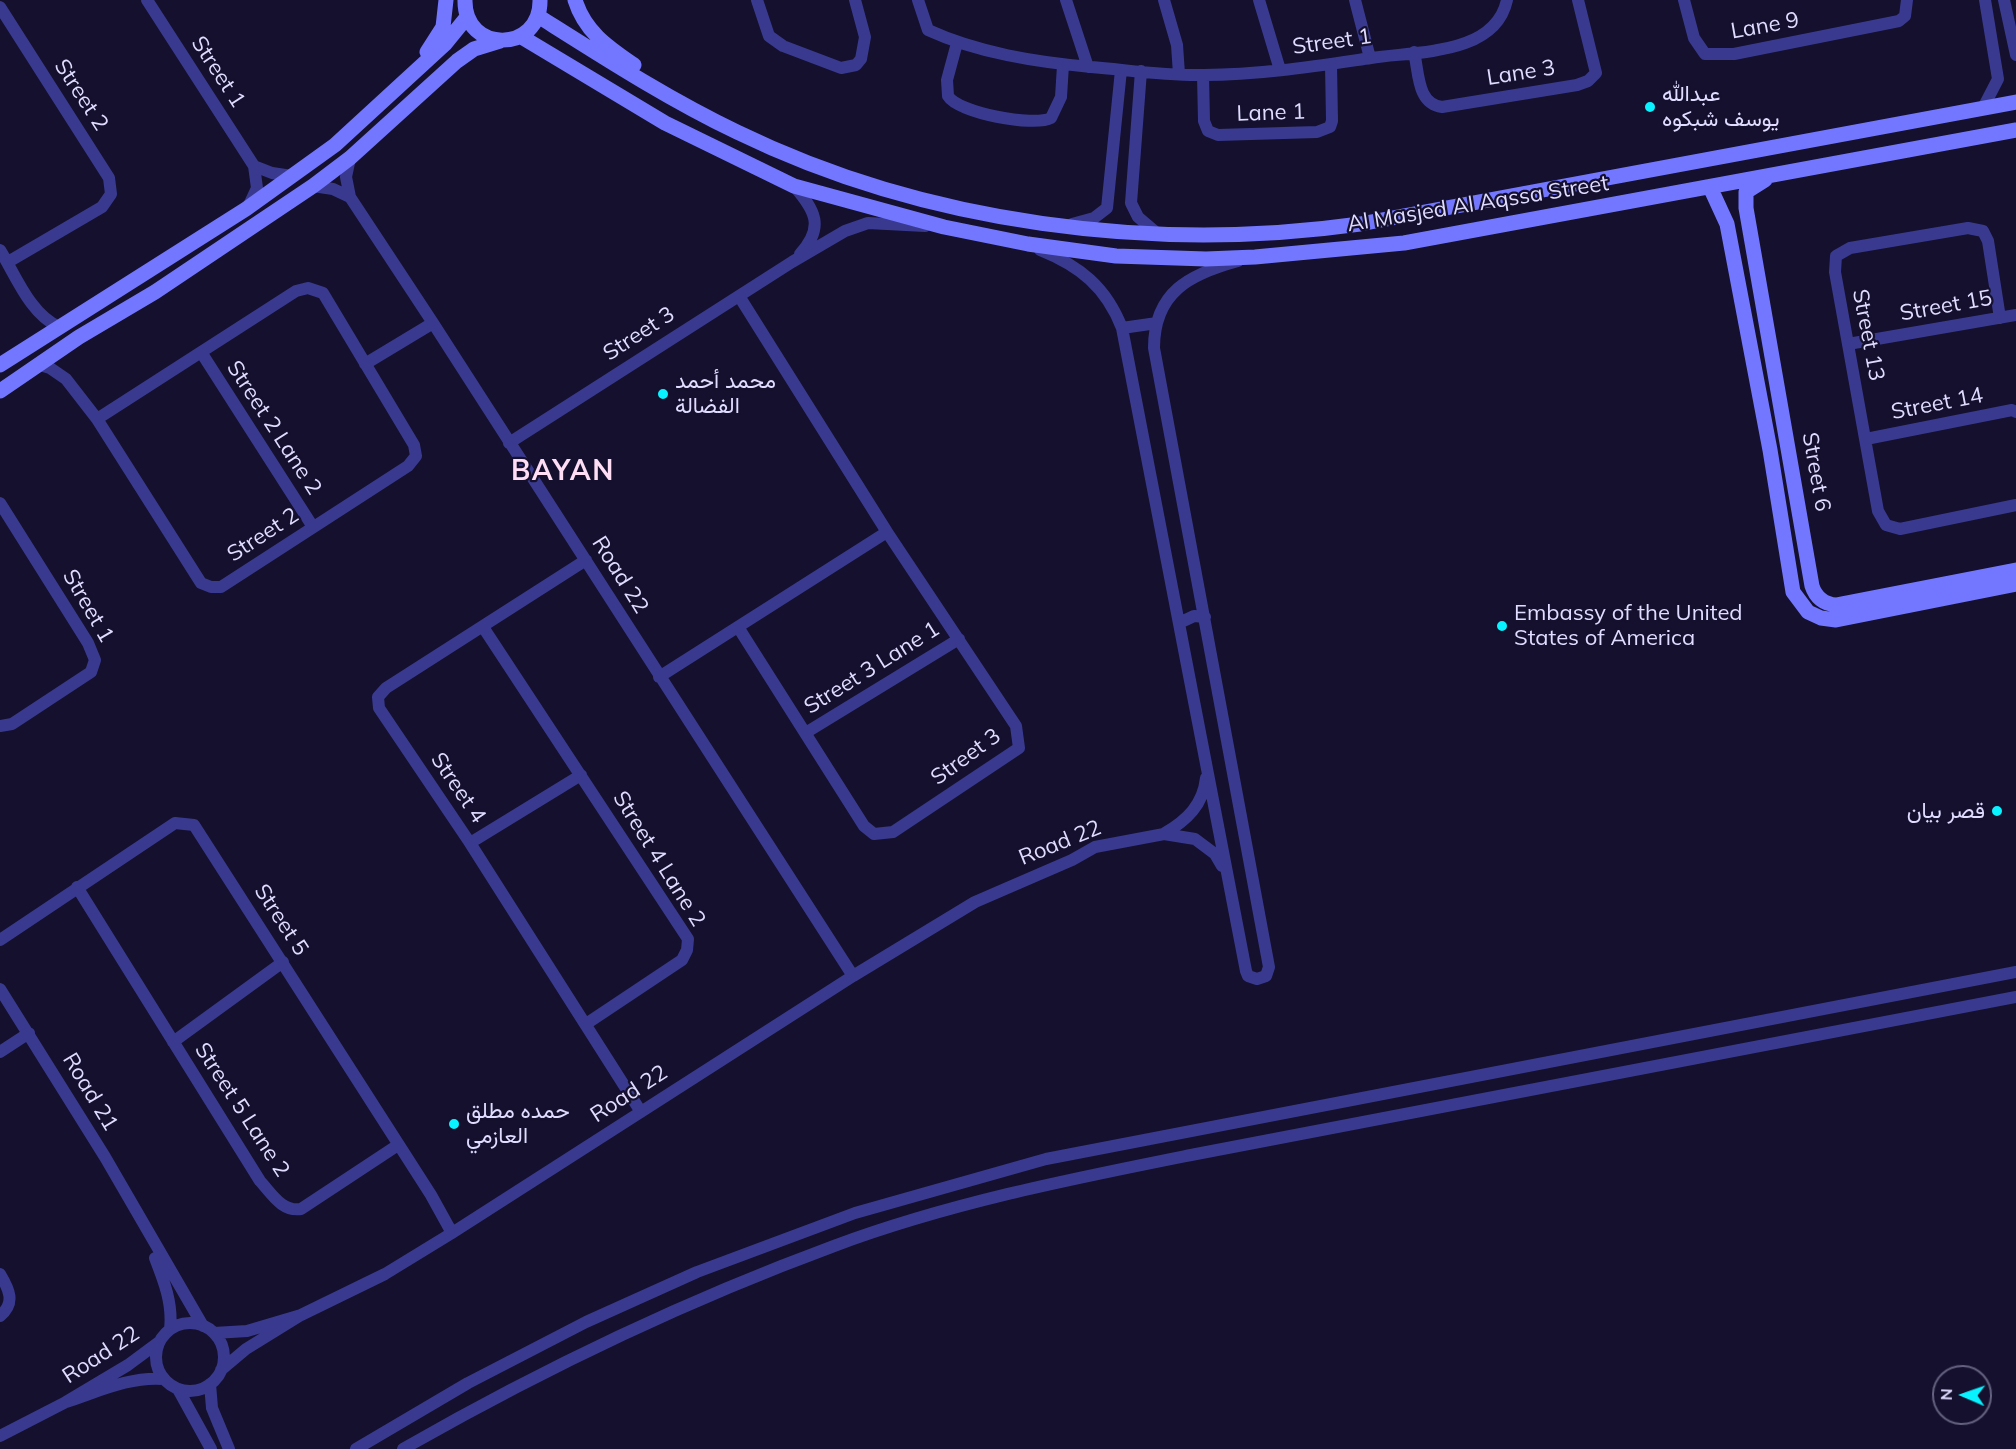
<!DOCTYPE html>
<html>
<head>
<meta charset="utf-8">
<style>
  body { margin:0 }
  #map { position:relative; width:2016px; height:1449px; overflow:hidden; background:#14102d; font-family:Mulish,sans-serif }
  canvas { display:block }
  .north { position:absolute; left:1932px; top:1365px; width:60px; height:60px; box-sizing:border-box; background:#14102d; border:2px solid #656281; border-radius:50%; rotate:272deg; font-size:16px; font-weight:700; line-height:24px; text-align:center; color:#dfdcff }
  .north::after { content:''; display:block; margin:auto; width:21px; height:27px; background:#08f2ff; clip-path:polygon(50% 0,100% 100%,50% 72%,0 100%) }
</style>
</head>
<body>
<div id="map">
<canvas width="2016" height="1449"></canvas>
<div class="north">N</div>
</div>
<script>
const g = document.querySelector('canvas').getContext('2d');
g.lineJoin = 'round';
function stroke(path, color, width, dash) { g.strokeStyle = color; g.lineWidth = width; g.lineCap = dash ? 'butt' : 'round'; g.setLineDash(dash || []); g.stroke(path); }
function label(font, color, halo, rows, align = 'center') {
  g.font = font + ' Mulish,Vazirmatn,sans-serif'; g.lineWidth = 4.5; g.setLineDash([]); g.textBaseline = 'middle'; g.strokeStyle = halo; g.fillStyle = color; for (const [text, x, y, turn = 0] of rows) {
    g.save(); g.translate(x, y); g.rotate((+turn || 0) * Math.PI / 180); g.textAlign = isNaN(turn) ? turn : align; if (halo) g.strokeText(text, 0, 0); g.fillText(text, 0, 0); g.restore();
  }
}
const street = new Path2D(`
  M147,0L254,166L257,188L249,205
  M757,0L769,36L783,46L841,68L856,65L861,59L865,37L855,0
  M918,0L928,30C978,53 1036,62 1091,67C1128,70 1166,76 1204,75C1260,75 1316,66 1371,58C1415,51 1495,56 1507,0
  M1066,0L1088,67
  M1164,0L1177,45L1179,74
  M1259,0L1280,70
  M1355,0L1370,58
  M1684,0L1694,38L1705,54H1734L1899,21L1905,16L1907,0
  M2004,0L2016,55
  M0,7L109,178L111,194L102,207L8,262
  M957,43L947,80L948,96C958,113 1034,127 1051,118L1061,97L1063,65
  M1414,52C1419,73 1417,104 1442,107L1577,85L1588,81L1596,73L1578,0
  M1141,71L1131,203L1138,217L1158,234
  M1203,75L1204,121L1208,131L1218,135L1317,132L1330,127L1332,121L1331,65
  M1983,108L1998,79L1985,0
  M350,158L346,177L350,197L433,323L853,976
  M254,166L272,173L292,176
  M313,186L333,189L350,197
  M794,186C815,210 825,227 800,254
  M1072,224L1094,218L1107,208L1121,70
  M0,250C16,276 30,314 59,327
  M1040,250C1080,266 1106,287 1122,328L1246,971L1248,976L1257,979L1266,976L1269,967L1154,348C1154,292 1190,274 1238,261
  M2000,318L1988,241L1983,231L1968,228L1850,248L1836,256L1835,272L1878,511L1886,525L1900,529L2016,505
  M1122,328L1157,323
  M1848,344L2016,315
  M201,352L313,527
  M365,364L433,323
  M40,365L50,368L66,379L97,419L201,583L211,587H221L408,466L416,456L414,445L323,293L308,288L296,291L97,419
  M1866,439L2012,410L2016,412
  M509,443L792,262L845,231L868,223L925,226
  M0,503L88,643L95,660L91,672L12,724L0,726
  M586,560L386,688L378,697L379,708L470,843L641,1112
  M1179,623L1194,616L1205,617
  M483,627L688,939L687,950L682,960L586,1024
  M738,627L864,826L874,834L893,832L1019,748L1016,726L887,532L739,296
  M659,677L887,532
  M807,732L959,639
  M1165,833C1187,820 1203,805 1206,778
  M470,843L581,775
  M77,887L260,1181C272,1194 282,1212 301,1209L398,1145
  M0,940L175,823L194,825L431,1195L452,1233
  M0,989L105,1157L203,1326
  M173,1042L283,962
  M0,1052L29,1033
  M155,1258C164,1281 173,1304 170,1329
  M0,1274C9,1289 16,1303 0,1316
  M301,1315L385,1274L452,1233L853,976L975,902L1072,860L1095,847L1164,834L1195,839L1215,854L1222,866
  M156 1357a34 34 0 1 1 68 0a34 34 0 1 1-68 0Z
  M214,1333L247,1331L301,1315L246,1349L221,1370
  M159,1342L128,1365L66,1402C97,1392 130,1376 164,1379
  M210,1384L212,1408L229,1449
  M178,1389L211,1449
  M0,1436L66,1402
  M356,1449L468,1383L586,1322L697,1272L855,1213L1046,1159L2016,972
  M403,1449C541,1370 685,1301 834,1246C949,1203 1071,1179 1191,1155L2016,997`);
const secondary = new Path2D(`
  M465,0C464,54 541,53 540,0
  M575,0C585,32 608,47 634,65
  M538,16C603,57 668,99 737,132C926,224 1153,253 1360,224L2016,102
  M520,36L665,123L794,186L944,227L1028,244L1116,256L1206,259L1255,257L1404,243L2016,130
  M427,52L443,27L446,0
  M1765,180L1746,192V208L1812,586C1816,598 1824,604 1836,605L2016,570
  M1710,187L1727,224L1770,450L1793,592L1808,612L1821,618L1836,620L2016,584
  M0,365L246,209L335,145L445,44L467,17
  M0,391L79,337L155,292L313,186L350,158L457,61L474,49L500,41`);
const markers = [
  [1650,107,6,"#08f2ff"],
  [663,394,6,"#08f2ff"],
  [1502,626,6,"#08f2ff"],
  [1997,811,6,"#08f2ff"],
  [454,1124,6,"#08f2ff"]
];
const streetNames = [
  ["Lane 9",1765,26,-10],
  ["Street 1",1332,42,-8],
  ["Street 1",218,72,57],
  ["Lane 3",1521,73,-9],
  ["Street 2",81,95,57],
  ["Lane 1",1271,113,-2],
  ["Al Masjed Al Aqssa Street",1478,204,-9],
  ["Street 15",1946,306,-10],
  ["Street 3",639,334,-33],
  ["Street 13",1868,335,79],
  ["Street 14",1937,404,-11],
  ["Street 2 Lane 2",274,428,57],
  ["Street 6",1816,472,80],
  ["Street 2",263,535,-33],
  ["Road 22",620,575,58],
  ["Street 1",88,606,60],
  ["Street 3 Lane 1",872,668,-32],
  ["Street 3",966,757,-36],
  ["Street 4",458,788,56],
  ["Road 22",1060,843,-22],
  ["Street 4 Lane 2",659,859,58],
  ["Street 5",281,920,57],
  ["Road 21",90,1092,59],
  ["Road 22",629,1094,-33],
  ["Street 5 Lane 2",242,1110,57],
  ["Road 22",101,1355,-33]
];
const poiNames = [
  ["عبدالله",1662,94],
  ["يوسف شبكوه",1662,119],
  ["محمد أحمد",675,381],
  ["الفضالة",675,406],
  ["Embassy of the United",1514,613],
  ["States of America",1514,638],
  ["قصر بيان",1985,811,"right"],
  ["حمده مطلق",466,1111],
  ["العازمي",466,1136]
];
const districtNames = [
  ["BAYAN",563,472]
];
stroke(street, '#393a8f', 12);
stroke(secondary, '#7377ff', 15);
for (const [x, y, r, color] of markers) { const dot = new Path2D(); dot.arc(x, y, r, 0, 2 * Math.PI); g.fillStyle = color; g.fill(dot); stroke(dot, '#14102d', 2); }
label('22px', '#dfdcff', '#14102d', streetNames);
label('22px', '#dfdcff', '#14102d', poiNames, 'left');
g.letterSpacing = '1.5px';
label('bold 28px', '#ffdef5', '#14102d', districtNames);
g.letterSpacing = '0px';
</script>
</body>
</html>
